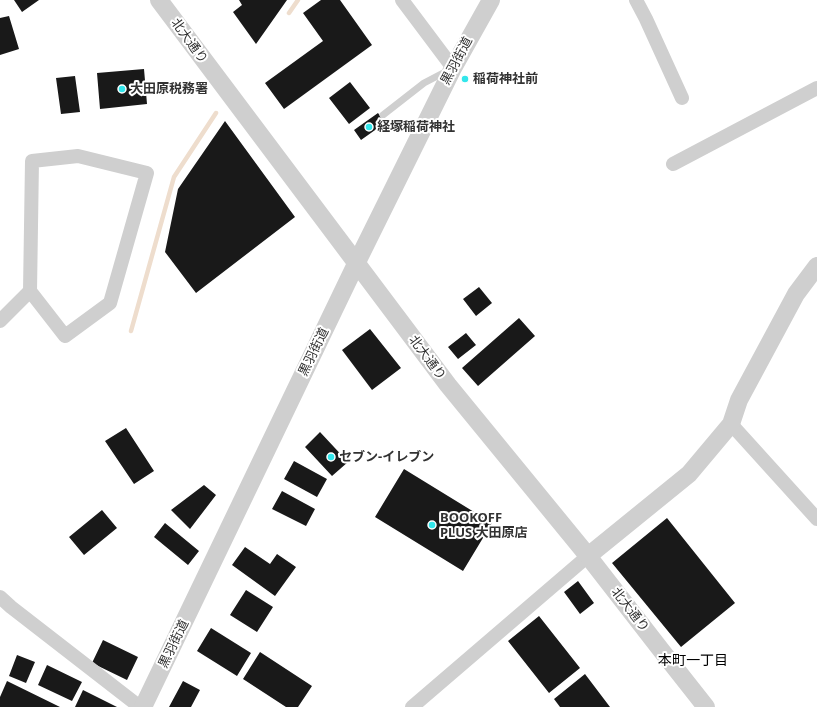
<!DOCTYPE html>
<html>
<head>
<meta charset="utf-8">
<style>
  body { margin:0 }
  canvas { display:block; background:#fff }
</style>
</head>
<body>
<canvas width="817" height="707"></canvas>
<script>
const g = document.querySelector('canvas').getContext('2d');
g.lineJoin = 'round';
function stroke(path, color, width, dash) { g.strokeStyle = color; g.lineWidth = width; g.lineCap = dash ? 'butt' : 'round'; g.setLineDash(dash || []); g.stroke(path); }
function fillPath(path, color) { g.fillStyle = color; g.fill(path, 'evenodd'); }
function label(font, color, halo, rows, align = 'center') {
  g.font = font + ' "Noto Sans","Noto Sans JP",sans-serif'; g.lineWidth = 4; g.setLineDash([]); g.textBaseline = 'middle'; g.strokeStyle = halo; g.fillStyle = color; for (const [text, x, y, turn = 0] of rows) {
    g.save(); g.translate(x, y); g.rotate((+turn || 0) * Math.PI / 180); g.textAlign = isNaN(turn) ? turn : align; if (halo) g.strokeText(text, 0, 0); g.fillText(text, 0, 0); g.restore();
  }
}
const stream = new Path2D(`
  M289,13L298,0
  M131,331L174,177L216,113`);
const building = new Path2D(`
  M14,0H39L22,12Z
  M239,0H287L256,44L233,12L242,5Z
  M321,0H340L372,45L284,109L265,83L323,41L303,13Z
  M9,16L19,49L0,55V18Z
  M144,69L147,104L100,109L97,73Z
  M75,76L80,112L61,114L56,78Z
  M350,82L370,108L349,124L329,98Z
  M378,113L385,123L361,140L354,130Z
  M225,121L295,217L196,293L165,252L178,189Z
  M479,287L492,303L476,316L463,299Z
  M519,318L535,336L478,386L462,368Z
  M370,329L401,368L372,390L342,350Z
  M466,333L476,345L458,359L448,347Z
  M126,428L154,471L134,484L105,441Z
  M320,432L348,462L332,476L305,447Z
  M294,461L327,479L317,497L284,479Z
  M404,469L492,523L463,571L375,517Z
  M204,485L216,495L190,529L171,510Z
  M282,491L315,509L306,526L272,509Z
  M102,510L117,528L84,555L69,537Z
  M667,518L735,603L681,647L612,563Z
  M165,523L199,551L188,565L154,537Z
  M245,547L270,564L277,554L296,567L275,596L232,565Z
  M578,581L594,603L580,614L564,592Z
  M246,590L273,607L257,632L230,615Z
  M539,616L580,668L549,693L508,641Z
  M211,628L251,653L237,676L197,651Z
  M103,640L138,657L127,680L92,663Z
  M260,652L312,686L298,707H286L243,679Z
  M17,655L35,662L26,683L9,676Z
  M47,665L82,682L72,701L38,685Z
  M585,674L610,707H560L554,699Z
  M7,681L60,707H0V697Z
  M183,681L200,690L191,707H169Z
  M83,690L117,707H75Z`);
const service = new Path2D(`
  M383,115L424,83L447,71`);
const minor = new Path2D(`
  M402,0L453,68
  M636,0L646,19L682,98
  M673,164L817,88
  M0,321L30,291L32,161L78,156L147,173L110,303L65,336L30,291
  M731,424L817,519
  M0,597L11,607L140,707
  M412,707L588,556`);
const tertiary = new Path2D(`
  M159,0L448,385L588,556L661,650L706,707
  M588,556L689,474L731,424L739,400L796,294L817,266
  M143,707L356,264L453,68L491,0`);
const markers = [
  [465,79,4,"#32e6eb"],
  [122,89,4,"#32e6eb"],
  [369,127,4,"#32e6eb"],
  [331,457,4,"#32e6eb"],
  [432,525,4,"#32e6eb"]
];
const streetNames = [
  ["北大通り",189,41,54],
  ["黒羽街道",457,61,-62],
  ["黒羽街道",314,352,-64],
  ["北大通り",427,358,53],
  ["北大通り",630,610,52],
  ["黒羽街道",174,644,-64]
];
const poiNames = [
  ["稲荷神社前",473,79],
  ["大田原税務署",130,89],
  ["経塚稲荷神社",377,127],
  ["セブン-イレブン",339,457],
  ["BOOKOFF",440,518],
  ["PLUS 大田原店",440,533]
];
const neighbourhoodNames = [
  ["本町一丁目",693,661]
];
stroke(stream, '#eeddcd', 4.5);
fillPath(building, '#191919');
stroke(service, '#cfcfcf', 7);
stroke(minor, '#cfcfcf', 14);
stroke(tertiary, '#cfcfcf', 18);
for (const [x, y, r, color] of markers) { const dot = new Path2D(); dot.arc(x, y, r, 0, 2 * Math.PI); g.fillStyle = color; g.fill(dot); stroke(dot, '#fff', 1.5); }
label('13px', '#323232', '#fff', streetNames);
label('bold 13px', '#323232', '#fff', poiNames, 'left');
label('14px', '#000', '#fff', neighbourhoodNames);
</script>
</body>
</html>
